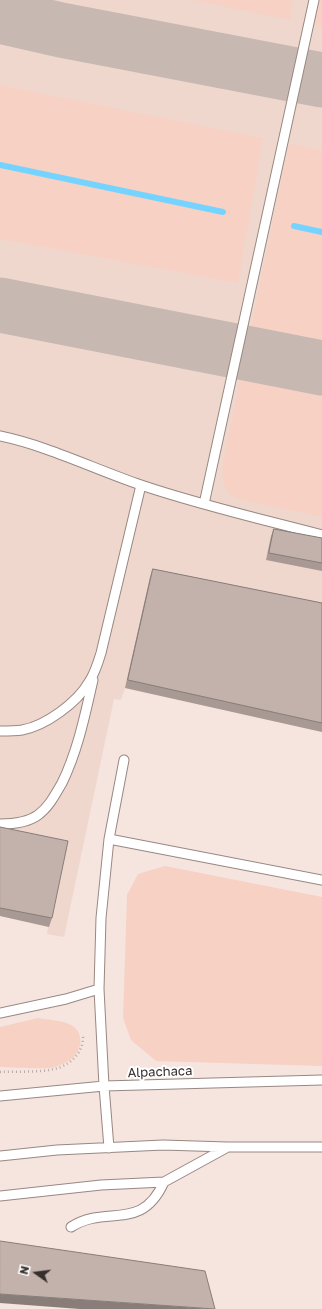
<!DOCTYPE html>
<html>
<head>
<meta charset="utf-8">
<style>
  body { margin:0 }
  #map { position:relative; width:322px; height:1309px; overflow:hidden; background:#f6e4de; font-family:"Golos Text",sans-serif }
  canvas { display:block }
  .north { position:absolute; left:16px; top:1253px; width:40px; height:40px; -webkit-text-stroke:3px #fff; paint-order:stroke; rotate:284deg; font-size:11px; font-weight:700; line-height:16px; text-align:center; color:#362f2d }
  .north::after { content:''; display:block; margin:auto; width:14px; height:18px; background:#362f2d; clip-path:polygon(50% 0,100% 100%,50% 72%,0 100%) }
</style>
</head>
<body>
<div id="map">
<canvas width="322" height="1309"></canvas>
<div class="north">N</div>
</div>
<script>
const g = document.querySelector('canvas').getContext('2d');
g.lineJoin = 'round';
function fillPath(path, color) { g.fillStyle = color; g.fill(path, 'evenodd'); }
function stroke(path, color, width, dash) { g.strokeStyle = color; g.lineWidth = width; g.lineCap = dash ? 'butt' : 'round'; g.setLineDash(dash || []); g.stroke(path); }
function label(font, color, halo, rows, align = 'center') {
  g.font = font + ' "Golos Text",sans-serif'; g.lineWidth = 4; g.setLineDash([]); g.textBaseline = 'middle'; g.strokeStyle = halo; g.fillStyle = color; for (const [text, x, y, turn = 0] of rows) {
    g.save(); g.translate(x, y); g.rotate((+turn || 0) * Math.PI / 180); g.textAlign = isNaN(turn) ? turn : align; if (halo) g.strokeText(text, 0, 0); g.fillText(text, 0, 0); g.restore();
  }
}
const built = new Path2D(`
  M0,0H322V732L125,688L121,700L114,699L64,937L47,934L48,927L0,916Z`);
const green = new Path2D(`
  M192,0H292L290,20Z
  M319,0H322V27L312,25Z
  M0,85L263,138L238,283L0,239Z
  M289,144L322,150V517L242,500C238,498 233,497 230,494C222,486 222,473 223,463Z
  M165,866L322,897V1066L156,1061L131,1040L123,1018L127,895L138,874Z
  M38,1018C48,1020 61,1020 71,1025C82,1031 83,1045 76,1054C72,1060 62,1065 55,1067C42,1070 14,1067 0,1067V1027Z`);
const stream = new Path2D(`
  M0,165L223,212
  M294,226L322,232`);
const taxiway = new Path2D(`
  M0,16L61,30L322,80
  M0,305L322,368`);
const path = new Path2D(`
  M0,1072C17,1071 38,1073 54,1069C70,1066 84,1052 83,1036`);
const service = new Path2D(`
  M0,436C48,446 94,469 141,485C200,505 261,519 322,535
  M204,504L314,0
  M0,731C7,731 15,731 22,730C45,726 77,703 89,682C95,673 98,663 101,653L141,485
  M0,824C13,824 27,823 38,815C49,807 55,795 62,783C78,750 85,715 93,680
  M109,839L322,880
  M0,1013L66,999L99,989
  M0,1096L104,1086L322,1080
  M109,1148L104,1086L99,989L101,918L109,839L124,760
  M0,1156L57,1150L163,1145L227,1147H322
  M0,1196L101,1185L164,1182L226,1148
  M71,1227C107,1204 141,1233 164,1182`);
const wall = new Path2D(`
  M274,529L322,538V571L266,560L271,536Z
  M153,569L322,603V732L125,688L150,577Z
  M0,827L52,918L49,927L0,916Z`);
const shadedWall = new Path2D(`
  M0,1294L213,1309H80L0,1303Z`);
const building = new Path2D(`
  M274,529L322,538V563L269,553Z
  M153,569L322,603V723L128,680Z
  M0,827L68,841L52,918L0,908Z
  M0,1241L205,1271L215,1309L0,1294Z`);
const streetNames = [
  ["Alpachaca",160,1072,-2]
];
fillPath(built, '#efd7ce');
fillPath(green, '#f7d1c4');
stroke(stream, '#75d4ff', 6);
stroke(taxiway, '#c7b8b2', 55);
stroke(service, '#988882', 11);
stroke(path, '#baaba6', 2.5, [1, 3]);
stroke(service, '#fff', 9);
fillPath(wall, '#a89994');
fillPath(shadedWall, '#887d78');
fillPath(building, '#c3b2ac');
stroke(building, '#887d78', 1);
label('13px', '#362f2d', '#fff', streetNames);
</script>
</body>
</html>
